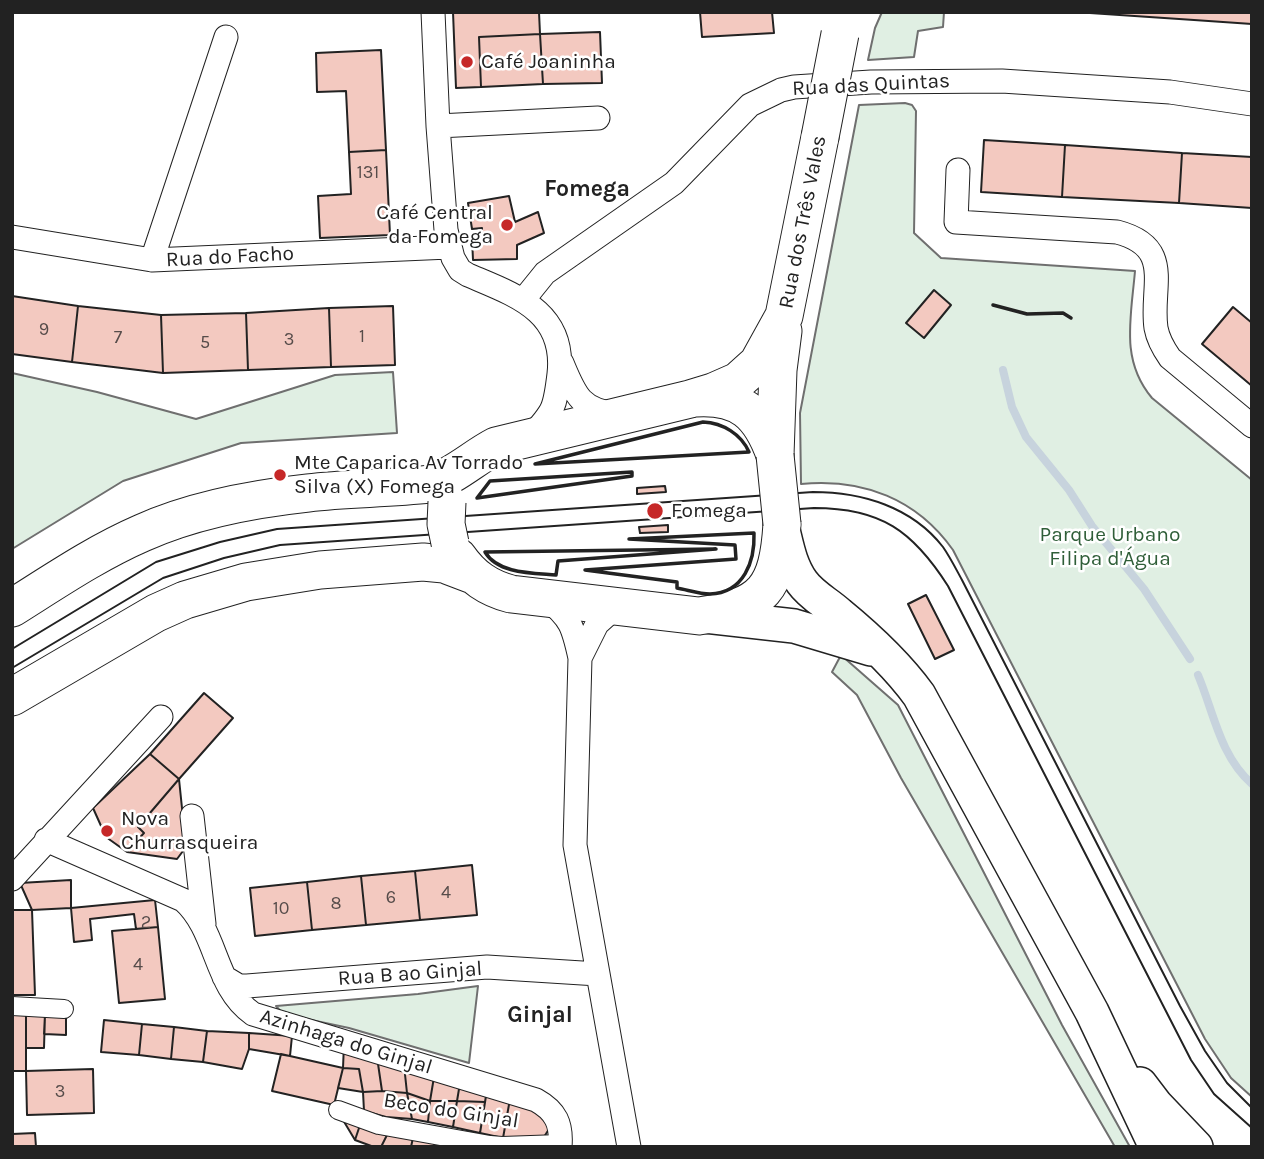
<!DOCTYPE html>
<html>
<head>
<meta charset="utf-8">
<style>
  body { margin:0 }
  #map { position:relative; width:1264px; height:1159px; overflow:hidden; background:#fff; font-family:Karla,sans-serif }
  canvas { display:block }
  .frame { position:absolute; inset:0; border:14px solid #222; pointer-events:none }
</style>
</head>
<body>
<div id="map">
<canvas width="1264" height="1159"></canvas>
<div class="frame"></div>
</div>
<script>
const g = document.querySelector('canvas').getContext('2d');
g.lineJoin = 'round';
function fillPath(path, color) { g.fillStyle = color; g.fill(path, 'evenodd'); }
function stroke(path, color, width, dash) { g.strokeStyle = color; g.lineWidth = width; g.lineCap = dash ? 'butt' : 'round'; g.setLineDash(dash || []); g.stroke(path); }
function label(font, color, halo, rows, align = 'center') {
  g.font = font + ' Karla,sans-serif'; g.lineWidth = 5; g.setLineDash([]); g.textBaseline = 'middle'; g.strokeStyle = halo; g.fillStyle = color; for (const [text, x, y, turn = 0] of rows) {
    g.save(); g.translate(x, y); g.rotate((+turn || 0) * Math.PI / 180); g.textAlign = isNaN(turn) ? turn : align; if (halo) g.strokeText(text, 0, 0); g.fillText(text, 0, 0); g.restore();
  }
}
const green = new Path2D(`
  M882,12H944L943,27L918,31L914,57L868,60L875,28Z
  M905,103L912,105L916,111L914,233L941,258L1135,271C1131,318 1120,360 1152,398L1252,480V1097L1231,1078L1205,1039L953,550C917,499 863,478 801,484L800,413L859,105Z
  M393,372L397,433L241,443L123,481L12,549V373L97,392L196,419L335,375Z
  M841,655L898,705L1062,1025L1130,1147H1115L901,778L857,695L832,672Z
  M478,986L469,1063L349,1028L283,1014L276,1006L418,994Z`);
const stream = new Path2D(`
  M1003,370L1012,407L1026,437L1069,490L1092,526L1144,589L1190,659
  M1198,675C1214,713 1220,756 1252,784`);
const building = new Path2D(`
  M453,12H539L540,34L479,37L481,87L456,88Z
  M700,12H772L774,33L702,37Z
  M1075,12H1252V24L1194,20Z
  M600,32L602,83L543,84L540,34Z
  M540,34L543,84L481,87L479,37Z
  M381,50L386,150L349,152L346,91L317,92L316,53Z
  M984,140L1065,145L1062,197L981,192Z
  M1065,145L1182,153L1179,203L1062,197Z
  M386,150L390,235L320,238L318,196L351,194L349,152Z
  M1182,153L1252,157V208L1179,203Z
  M509,196L515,222L538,212L544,233L517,245V259L473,260L472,238H482V228L472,229L468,203Z
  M934,290L951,305L924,338L906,323Z
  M12,296L78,306L72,362L12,354Z
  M78,306L161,315L163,373L72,362Z
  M393,306L395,365L331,367L329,308Z
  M1233,307L1252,323V386L1202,344Z
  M329,308L331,367L248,370L246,313Z
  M246,313L248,370L163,373L161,315Z
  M665,486L666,492L637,494V488Z
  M668,525V532L640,533L639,527Z
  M926,595L954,650L935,659L908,604Z
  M204,693L233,718L179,779L150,754Z
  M150,754L179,779L138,827L144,833L127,852L106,837L93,808Z
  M179,779L186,847L177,859L127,852L144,833L138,827Z
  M472,865L477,915L420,920L415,871Z
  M415,871L420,920L366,925L361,876Z
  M361,876L366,925L312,930L307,882Z
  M71,880V908L32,910L20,883Z
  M307,882L312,930L255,936L250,888Z
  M155,900L158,927L136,929L134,914L90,919L92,940L74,942L71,908Z
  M12,910H32L35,995H12Z
  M158,927L165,999L119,1003L112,931Z
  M12,1013H26V1071H12Z
  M26,1013L45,1014L44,1048H26Z
  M45,1014L66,1015V1035L44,1034Z
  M104,1020L142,1024L139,1055L101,1052Z
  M142,1024L174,1027L171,1059L139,1055Z
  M174,1027L207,1031L203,1062L171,1059Z
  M207,1031L249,1033V1049L242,1069L203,1062Z
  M249,1033L292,1036L290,1056L249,1049Z
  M344,1044L377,1057L382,1091L363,1092L359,1069L343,1068Z
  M281,1054L343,1068L334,1105L272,1091Z
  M377,1057L404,1065L407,1093L382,1091Z
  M404,1065L434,1077L430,1101L407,1093Z
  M343,1068L359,1069L363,1092L338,1088Z
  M93,1069L94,1113L27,1115L26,1071Z
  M434,1077L460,1083L457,1101H430Z
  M460,1083L487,1090L485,1102L457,1101Z
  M487,1090L510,1099L503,1138L480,1133Z
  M382,1091L407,1093L412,1119L386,1117L364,1111L363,1092Z
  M407,1093L430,1101L428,1122L412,1119Z
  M510,1099L539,1109L551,1126L542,1140L503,1138Z
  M430,1101H457L453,1127L428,1122Z
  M457,1101L485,1102L480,1133L453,1127Z
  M340,1115L361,1122L355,1140Z
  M361,1122L389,1131L381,1147H374L355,1140Z
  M389,1131L414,1133L411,1147H381Z
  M35,1133L36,1147H12V1134Z
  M414,1133L435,1139L434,1147H411Z`);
const pedestrian = new Path2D(`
  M12,1006L64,1009
  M338,1110L379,1125L490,1145L502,1146L560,1144`);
const minor = new Path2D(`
  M433,12L438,126L446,230L453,258L460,270L468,275C515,295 566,311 559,374C555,408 554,411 531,436
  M438,126L598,118
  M958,170L956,222L1117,232C1175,247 1150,287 1156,328C1158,339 1163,348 1170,358L1252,426
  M12,237L152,260L449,247
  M152,260L226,37
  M524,299L545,273L674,183L750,105L781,90L794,87L871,82L1002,81L1170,92L1252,104
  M562,363C575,394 580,410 616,414
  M546,598C571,619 573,626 580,658L575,845L629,1147
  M580,658L597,624L617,606
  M192,816L204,924
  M46,840L183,900C218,931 214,987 253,1014L536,1100C556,1111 562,1124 560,1147
  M12,879L161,717
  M224,977L239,986H247L487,967L598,974`);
const secondary = new Path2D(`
  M782,526C787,546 790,565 802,582C812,596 827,603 839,614C867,637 898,666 919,695L1092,1012L1156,1147
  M705,616L794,626L871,649
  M1140,1084L1156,1105L1196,1147`);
const primary = new Path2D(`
  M695,398C740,395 760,413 775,455
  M775,455L778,370L783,331
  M458,557C472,577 488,588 511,594L699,616C764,607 778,588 782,524
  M12,608C55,581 96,553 142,533C193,510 252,499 308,493C348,488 389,489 430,484C455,476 473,458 496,446L690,399L713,392L738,381L758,363L784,316L820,137
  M12,697L156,613L185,600L246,582L320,570L423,562L444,564L473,575`);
const tram = new Path2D(`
  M12,649L156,562L220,542L277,529L813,492C862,492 912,507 943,547C950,557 956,569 962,580L1180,1006L1205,1051L1227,1083L1252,1108
  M12,668L163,578L224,558L280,545L814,508C881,508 913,531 948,586L1191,1060L1214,1094L1252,1128`);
const primaryBridge = new Path2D(`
  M820,137L840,34
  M775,455L782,524
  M447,502L446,524L450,543`);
const wall = new Path2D(`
  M993,305L1027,314L1063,313L1071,318
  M703,422C723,423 741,434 749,452L535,464Z
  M632,472V476L477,498L490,481Z
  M754,533C755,561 744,593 710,594C700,594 688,590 677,588V582L585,570L736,559L735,545L629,539Z
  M716,549L558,561L556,575C533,573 498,574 485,552Z`);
const markers = [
  [467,62,7,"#c62828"],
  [507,225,7,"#c62828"],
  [280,475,7,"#c62828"],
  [655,511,9,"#c62828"],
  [107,831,7,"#c62828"]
];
const numberNames = [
  ["131",368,173],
  ["9",44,330],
  ["1",362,337],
  ["7",118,338],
  ["3",289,340],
  ["5",205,343],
  ["4",446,893],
  ["6",391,898],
  ["8",336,904],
  ["10",281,909],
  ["2",146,923],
  ["4",138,965],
  ["3",60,1092]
];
const poiNames = [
  ["Café Joaninha",481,62],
  ["Café Central",493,213,"right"],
  ["da Fomega",493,237,"right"],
  ["Mte Caparica Av Torrado",294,463],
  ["Silva (X) Fomega",294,487],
  ["Fomega",671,511],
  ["Nova",121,819],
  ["Churrasqueira",121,843]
];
const streetNames = [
  ["Rua das Quintas",871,85,-3],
  ["Rua dos Três Vales",803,222,-79],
  ["Rua do Facho",230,257,-3],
  ["Rua B ao Ginjal",410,974,-4],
  ["Azinhaga do Ginjal",346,1042,17],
  ["Beco do Ginjal",451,1111,9]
];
const parkNames = [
  ["Parque Urbano",1110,535],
  ["Filipa d'Água",1110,559]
];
const neighbourhoodNames = [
  ["Fomega",587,189],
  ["Ginjal",540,1015]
];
fillPath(green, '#e0efe3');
stroke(green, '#6f6f6f', 2);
stroke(stream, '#c7d3dd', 8);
fillPath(building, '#f3c9c0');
stroke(building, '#222', 2);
stroke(pedestrian, '#222', 20);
stroke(minor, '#222', 25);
stroke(secondary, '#222', 36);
stroke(primary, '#222', 39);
stroke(pedestrian, '#fff', 18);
stroke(minor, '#fff', 23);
stroke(secondary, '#fff', 33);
stroke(primary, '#fff', 37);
stroke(tram, '#222', 2);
stroke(primaryBridge, '#222', 39, []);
stroke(primaryBridge, '#fff', 37);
stroke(wall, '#222', 3.5);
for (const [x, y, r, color] of markers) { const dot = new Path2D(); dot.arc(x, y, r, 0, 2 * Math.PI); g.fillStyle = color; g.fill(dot); stroke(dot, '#fff', 2.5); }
label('18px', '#564c4a', null, numberNames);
label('21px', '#222', '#fff', poiNames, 'left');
label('21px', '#222', '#fff', streetNames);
label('21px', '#2f5e38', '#fff', parkNames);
label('bold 23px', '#222', '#fff', neighbourhoodNames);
</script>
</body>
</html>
